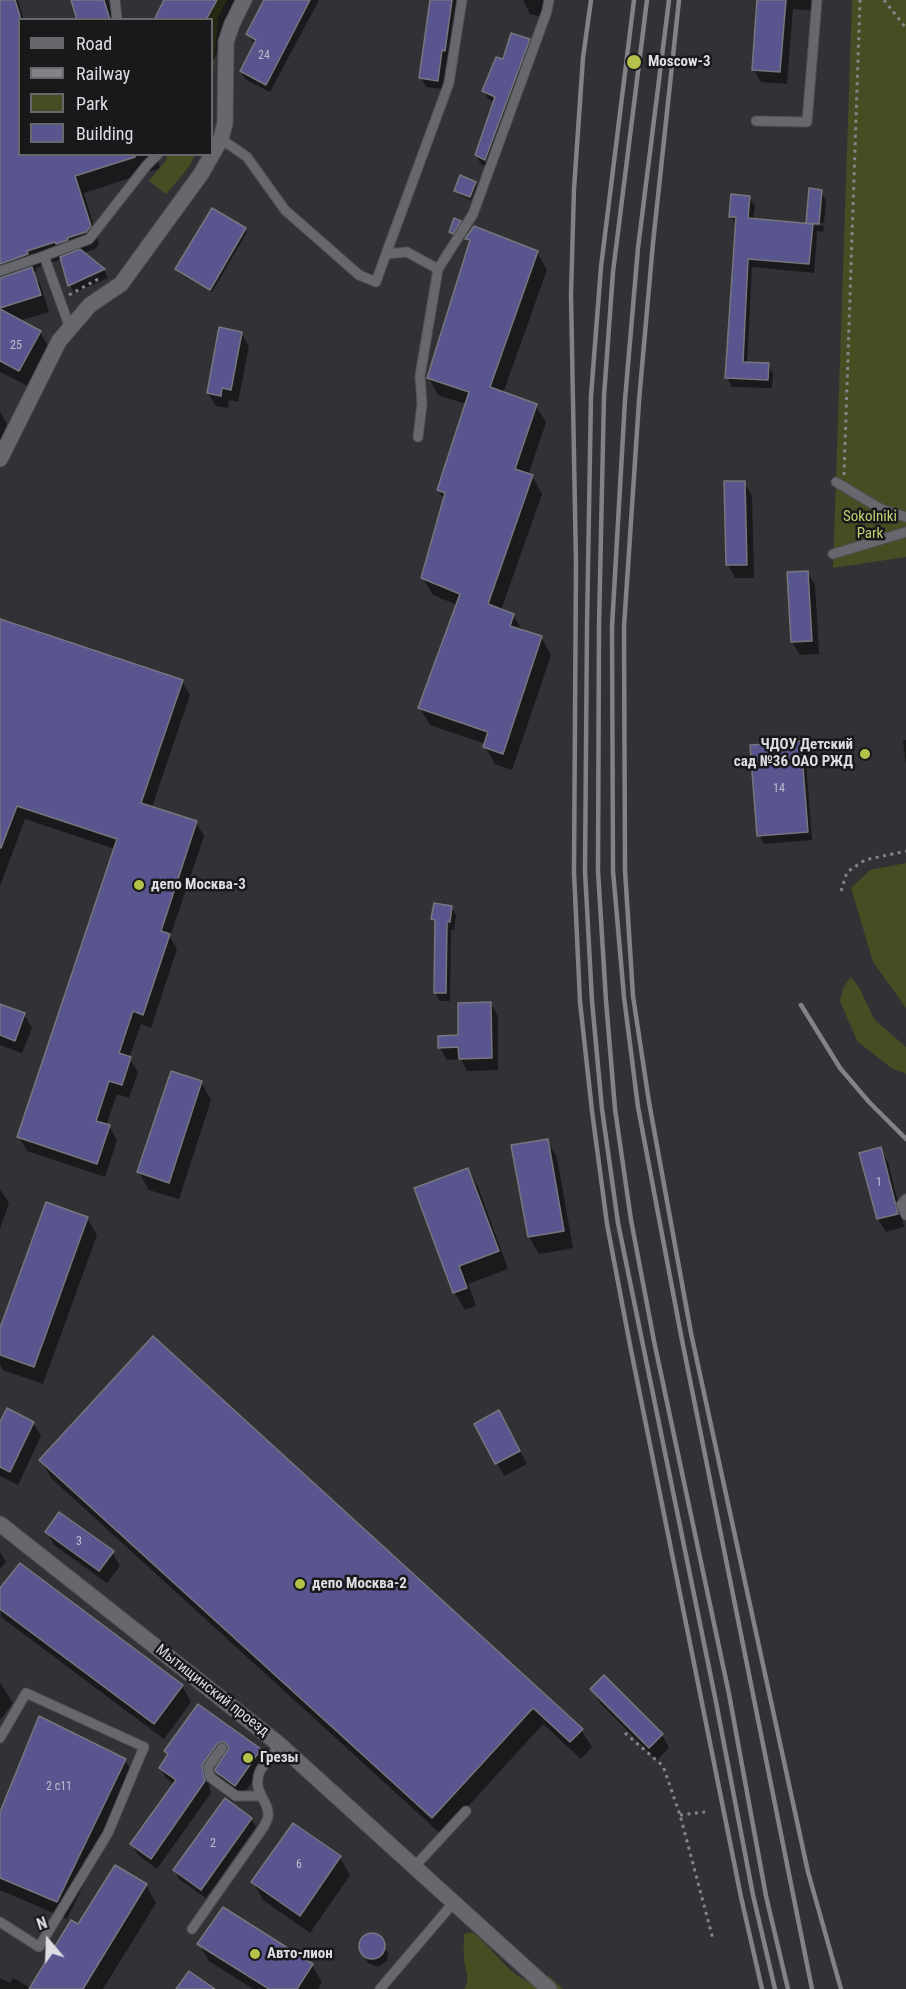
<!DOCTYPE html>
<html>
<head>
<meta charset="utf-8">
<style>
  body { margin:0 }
  #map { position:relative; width:906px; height:1989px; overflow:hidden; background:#313136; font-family:"Roboto Condensed",sans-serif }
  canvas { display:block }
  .legend { position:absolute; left:18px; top:18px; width:195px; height:138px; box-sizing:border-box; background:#19191c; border:2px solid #67686b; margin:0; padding:8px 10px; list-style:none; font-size:18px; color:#dddee1 }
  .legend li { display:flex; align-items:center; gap:12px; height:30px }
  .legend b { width:30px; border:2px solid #67686b }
  .north { position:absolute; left:18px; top:1911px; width:60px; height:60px; -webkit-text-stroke:4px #19191c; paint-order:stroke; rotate:341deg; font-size:16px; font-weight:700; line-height:24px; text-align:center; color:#dddee1 }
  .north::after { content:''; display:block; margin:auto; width:21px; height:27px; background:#dddee1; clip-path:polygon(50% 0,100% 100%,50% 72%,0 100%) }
</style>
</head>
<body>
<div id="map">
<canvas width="906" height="1989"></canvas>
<ul class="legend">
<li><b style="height:8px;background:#67686d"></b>Road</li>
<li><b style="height:8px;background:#838387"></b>Railway</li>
<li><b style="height:16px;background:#474c23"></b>Park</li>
<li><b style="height:16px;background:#59568f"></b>Building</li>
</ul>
<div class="north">N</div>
</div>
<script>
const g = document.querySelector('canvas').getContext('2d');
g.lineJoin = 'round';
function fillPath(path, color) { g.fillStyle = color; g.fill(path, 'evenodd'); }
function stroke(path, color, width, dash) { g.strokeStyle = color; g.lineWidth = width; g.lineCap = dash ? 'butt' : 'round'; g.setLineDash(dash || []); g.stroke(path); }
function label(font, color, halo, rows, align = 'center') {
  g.font = font + ' "Roboto Condensed",sans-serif'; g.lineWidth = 5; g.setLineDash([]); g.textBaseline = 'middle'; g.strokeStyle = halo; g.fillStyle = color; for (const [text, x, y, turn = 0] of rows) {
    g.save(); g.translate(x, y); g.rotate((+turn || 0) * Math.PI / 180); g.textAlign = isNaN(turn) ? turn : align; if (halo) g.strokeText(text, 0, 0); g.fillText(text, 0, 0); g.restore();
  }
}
const green = new Path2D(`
  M218,0H227L218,18L212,85V20L208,19Z
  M852,0H906V557L833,568Z
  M166,155H195L189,167L166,194L149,181L167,159Z
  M906,863V1008L873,962L851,888L870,870Z
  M851,977L860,989L874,1019L906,1047V1074L891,1068L857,1041L840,1001L843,988Z
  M472,1932C493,1947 508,1976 534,1984L549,1976L563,1989H464C471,1979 465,1971 464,1960C463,1952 464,1943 464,1934Z`);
const shadow = new Path2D(`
  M0,0H18L24,20H20V154H156L160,168L84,193L99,244L95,249L83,253L104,270L108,278L74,293L70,285L62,259L35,268L37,271L33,273L41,286L49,312L19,321L40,332L50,350L30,387L0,372Z
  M72,0H108L114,20H78Z
  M166,0H245L212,63V20H155Z
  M266,0H319L270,92L246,80L241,71L255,44L247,34Z
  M432,0H457L449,59L447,58L442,89L426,87L421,78Z
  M523,0H550L546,18L530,14Z
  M759,0H819L818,11L793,9L787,84L761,82L753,69Z
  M529,40L533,48L490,168L481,164L476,155L495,102L488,99L484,91L503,61Z
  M474,183L477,186L471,200L458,194L455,191Z
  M821,191L826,200L824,223L810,222V225L824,226L823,232L816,231L817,235L814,273L752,267L747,364L768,365L773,374L772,388L732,387L727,377L737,226L731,216L749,197L755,206L753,220L809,225L807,223Z
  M460,222L462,226L455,237L453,236L451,232Z
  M245,229L247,232L212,292L179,273L177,269Z
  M467,239L537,252L547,270L503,393L536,406L546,423L528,475L532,476L542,494L501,610L513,615L523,632L541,637L551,655L512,770L495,764L485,747L486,744L430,725L420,708L457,605L433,595L423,578L445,501L438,490L466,404L438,395L429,378L470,244Z
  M241,333L249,346L238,402L229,400L228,408L216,406L208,393Z
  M0,412L7,424L0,443Z
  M744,482L752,496L754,578H735L728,565L725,483Z
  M807,572L815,585L819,654L800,655L792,642Z
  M0,621L182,681L190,695L152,807L196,823L204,836L170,937L177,949L151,1028L141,1024L129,1058L138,1072L129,1098L117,1094L106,1126H109L117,1140L105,1177L27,1151L19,1137L115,849L25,819L0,886Z
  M782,738L786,744L800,743L805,751L812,840L764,844L759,835L769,745Z
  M906,740V765L903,741Z
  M451,907L456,915L454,930H451L450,1001H440L436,993V924L433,919Z
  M491,1004L498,1016V1070L467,1071L461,1059L447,1060L440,1048L460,1036Z
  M0,1005L24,1015L32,1028L22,1053L0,1045Z
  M201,1082L211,1100L179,1199L149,1190L139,1172Z
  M547,1140L557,1158L573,1248L539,1254L529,1237L513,1146Z
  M880,1149L888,1162L904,1227L886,1232L878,1219Z
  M468,1170L478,1187L508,1269L468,1284L476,1306L465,1310L455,1293L416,1189Z
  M0,1189L9,1203L0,1229Z
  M87,1218L97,1235L43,1384L3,1370L0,1364V1333Z
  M33,1423L41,1436L18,1485L0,1476V1426Z
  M476,1424L506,1425L527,1464L504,1476Z
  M41,1460L581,1730L592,1747L581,1759L543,1724L442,1835L51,1478Z
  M47,1532L112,1552L120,1566L107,1583L54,1545Z
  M0,1552L6,1562L0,1569Z
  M0,1591L182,1686L191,1702L164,1739L1,1617Z
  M0,1683L13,1703L0,1720Z
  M592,1689L662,1735L669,1748L657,1760L600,1703Z
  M198,1706L260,1750L267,1761L242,1796L224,1784L217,1772L222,1761L220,1760L207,1777L211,1793L157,1869L138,1855L132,1844L174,1784L167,1779L160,1768L169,1756L166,1751Z
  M125,1760L135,1778L67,1919L0,1890V1816Z
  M251,1819L256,1827L206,1898L179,1879L175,1870Z
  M293,1825L340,1858L350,1875L310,1933L263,1900L253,1882Z
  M146,1885L156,1903L103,1989H0V1978L10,1983L13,1978L31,1988L79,1926Z
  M368,1936L379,1938L388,1953L387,1961L378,1967L368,1963L360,1947L362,1940Z
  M199,1944L312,1965L322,1982L318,1989H253L209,1961Z`);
const building = new Path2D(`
  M0,0H15L20,16V154H135V157L75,176L91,226L86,232L67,238L68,240L56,244L55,242L27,251L28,254L0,264Z
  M71,0H104L110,20H77Z
  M164,0H217L206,20H154Z
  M264,0H310L266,85L240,71L256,40L246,34Z
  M430,0H452L445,51L442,50L438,81L419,78Z
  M757,0H786L780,72L752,70Z
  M511,33L530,39L485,160L475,155L495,97L482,91L496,57L503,59Z
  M460,175L476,182L470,197L454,191Z
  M809,188L822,190L819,224L806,223Z
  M731,194L750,196L748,218L813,224L809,264L748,259L743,362L769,363L768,380L725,378L736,217H729Z
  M212,208L246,228L210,290L175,269Z
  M454,218L461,221L453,234L449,232Z
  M474,226L538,251L490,387L537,404L515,469L533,475L488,604L514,614L510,626L542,636L503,754L483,747L488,732L418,708L460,594L421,578L445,493L437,490L469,392L427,378L470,240L465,239Z
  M80,249L105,269L68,286L60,257Z
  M32,267L41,295L0,308V278Z
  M0,309L41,331L19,371L0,361Z
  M219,327L242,332L231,390L222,388L221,396L207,393Z
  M724,481H745L747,565H726Z
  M808,571L812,641L791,642L787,572Z
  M0,619L183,680L141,803L197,821L161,931L170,934L143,1015L133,1011L119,1053L131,1057L122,1085L109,1081L96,1121L110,1125L97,1164L17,1137L117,839L17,806L1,848H0Z
  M783,737L784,743L801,741L808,832L757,836L750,745L767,744L766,738Z
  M434,903L452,906L450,922H447L446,993H434L435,920L431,919Z
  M491,1002L492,1058L459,1059L458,1047L438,1048V1036L458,1035V1003Z
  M0,1004L25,1013L15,1041L0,1035Z
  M171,1071L202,1081L169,1183L137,1172Z
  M548,1139L564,1231L528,1237L511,1145Z
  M881,1147L898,1214L877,1219L859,1153Z
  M468,1168L499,1251L459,1266L467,1288L453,1293L414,1188Z
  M46,1202L88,1217L34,1367L0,1355V1328Z
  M153,1336L583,1729L570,1742L533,1708L432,1818L39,1460Z
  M7,1408L34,1422L10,1472L0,1467V1422Z
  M499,1410L520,1451L495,1464L474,1424Z
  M59,1512L114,1551L99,1571L45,1532Z
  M20,1563L183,1685L154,1724L0,1609V1588Z
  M604,1675L663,1734L649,1748L590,1689Z
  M198,1704L261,1749L235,1786L216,1772L215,1769L229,1748L225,1742H220L217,1744L202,1765L205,1781L151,1859L130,1844L176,1780L159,1768L168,1754L164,1751Z
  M39,1716L126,1759L57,1902L0,1878V1812Z
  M225,1798L252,1818L201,1890L173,1870Z
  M293,1823L341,1856L300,1916L251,1882Z
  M115,1865L147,1884L83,1989H29L71,1920L78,1924Z
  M223,1907L313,1964L297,1989H269L197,1944Z
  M359 1946a13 13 0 1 1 26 0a13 13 0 1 1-26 0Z
  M189,1971L215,1989H176Z`);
const path = new Path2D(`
  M884,0L906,28
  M69,295L100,278
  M844,475L860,0
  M841,891L847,872L865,860L906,851
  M625,1733L663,1766L680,1815L713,1939
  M680,1815L705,1812`);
const service = new Path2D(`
  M115,0L117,20
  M756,121L807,122L817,0
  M221,139L247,157L285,210L359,275L376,282L386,254L407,252L438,269L473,214L547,11L549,0
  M386,254L449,83L462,0
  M44,256L89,239L147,165L158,154
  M0,271L44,256L70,328
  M418,437L422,404L420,376L438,269
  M836,482L881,509L906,517
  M833,554L906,532
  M906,1199L901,1205L906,1215
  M0,1738L26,1693L144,1747L108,1833L39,1947L0,1922
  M222,1748L208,1767L210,1777L236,1796H260
  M415,1866L466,1811
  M192,1929L263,1828C265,1824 268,1820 268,1816C270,1801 251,1792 260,1771C265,1762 274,1753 280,1745
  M380,1989L454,1902`);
const minor = new Path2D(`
  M0,459L59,341L90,305L121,284L201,174L221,139L225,123L226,42L232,24L244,0
  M0,1524L280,1745L549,1989`);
const rail = new Path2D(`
  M591,0L583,58L574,189L571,294L576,564L574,872L580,1002L592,1111L607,1224L630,1345L741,1897L762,1989
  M634,0L601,267L591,396L587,626L585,871L592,1001L602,1109L618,1223L715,1697L753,1895L775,1989
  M647,0L613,272L604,396L599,626L598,871L606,1001L615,1109L631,1220L654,1341L729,1694L766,1896L788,1989
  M669,0L638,248L625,400L612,627L613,871L624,997L638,1107L681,1335L812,1989
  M679,0L653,243L639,401L624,627L625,870L633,996L649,1102L691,1333L808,1872L841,1989
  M801,1005L840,1068L869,1102L906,1139`);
const markers = [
  [634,62,8,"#b5c249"],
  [865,754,6,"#b5c249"],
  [139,885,6,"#b5c249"],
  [300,1584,6,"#b5c249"],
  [248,1758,6,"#b5c249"],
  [255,1954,6,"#b5c249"]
];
const numberNames = [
  ["24",264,56],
  ["25",16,346],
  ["14",779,789],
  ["1",879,1183],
  ["3",79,1542],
  ["2 с11",59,1787],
  ["2",213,1844],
  ["6",299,1865]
];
const poiNames = [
  ["Moscow-3",648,62],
  ["ЧДОУ Детский",853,745,"right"],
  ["сад №36 ОАО РЖД",853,762,"right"],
  ["депо Москва-3",151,885],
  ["депо Москва-2",312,1584],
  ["Грезы",260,1758],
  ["Авто-лион",267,1954]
];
const parkNames = [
  ["Sokolniki",870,517],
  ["Park",870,534]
];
const streetNames = [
  ["Мытищинский проезд",212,1691,38]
];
fillPath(green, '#474c23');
fillPath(shadow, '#0007');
fillPath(building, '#59568f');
stroke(building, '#76767c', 1.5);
stroke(service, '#505055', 11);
stroke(minor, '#505055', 17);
stroke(path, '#848589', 3, [3, 4.5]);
stroke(service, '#67686d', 9);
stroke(minor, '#67686d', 15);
stroke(rail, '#838387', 4.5);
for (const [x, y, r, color] of markers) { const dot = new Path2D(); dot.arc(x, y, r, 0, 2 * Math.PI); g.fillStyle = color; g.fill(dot); stroke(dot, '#19191c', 2); }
label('12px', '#bcbccc', null, numberNames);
label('bold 15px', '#dddee1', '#19191c', poiNames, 'left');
label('15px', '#c3cf70', '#19191c', parkNames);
label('15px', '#dddee1', '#19191c', streetNames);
</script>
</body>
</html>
